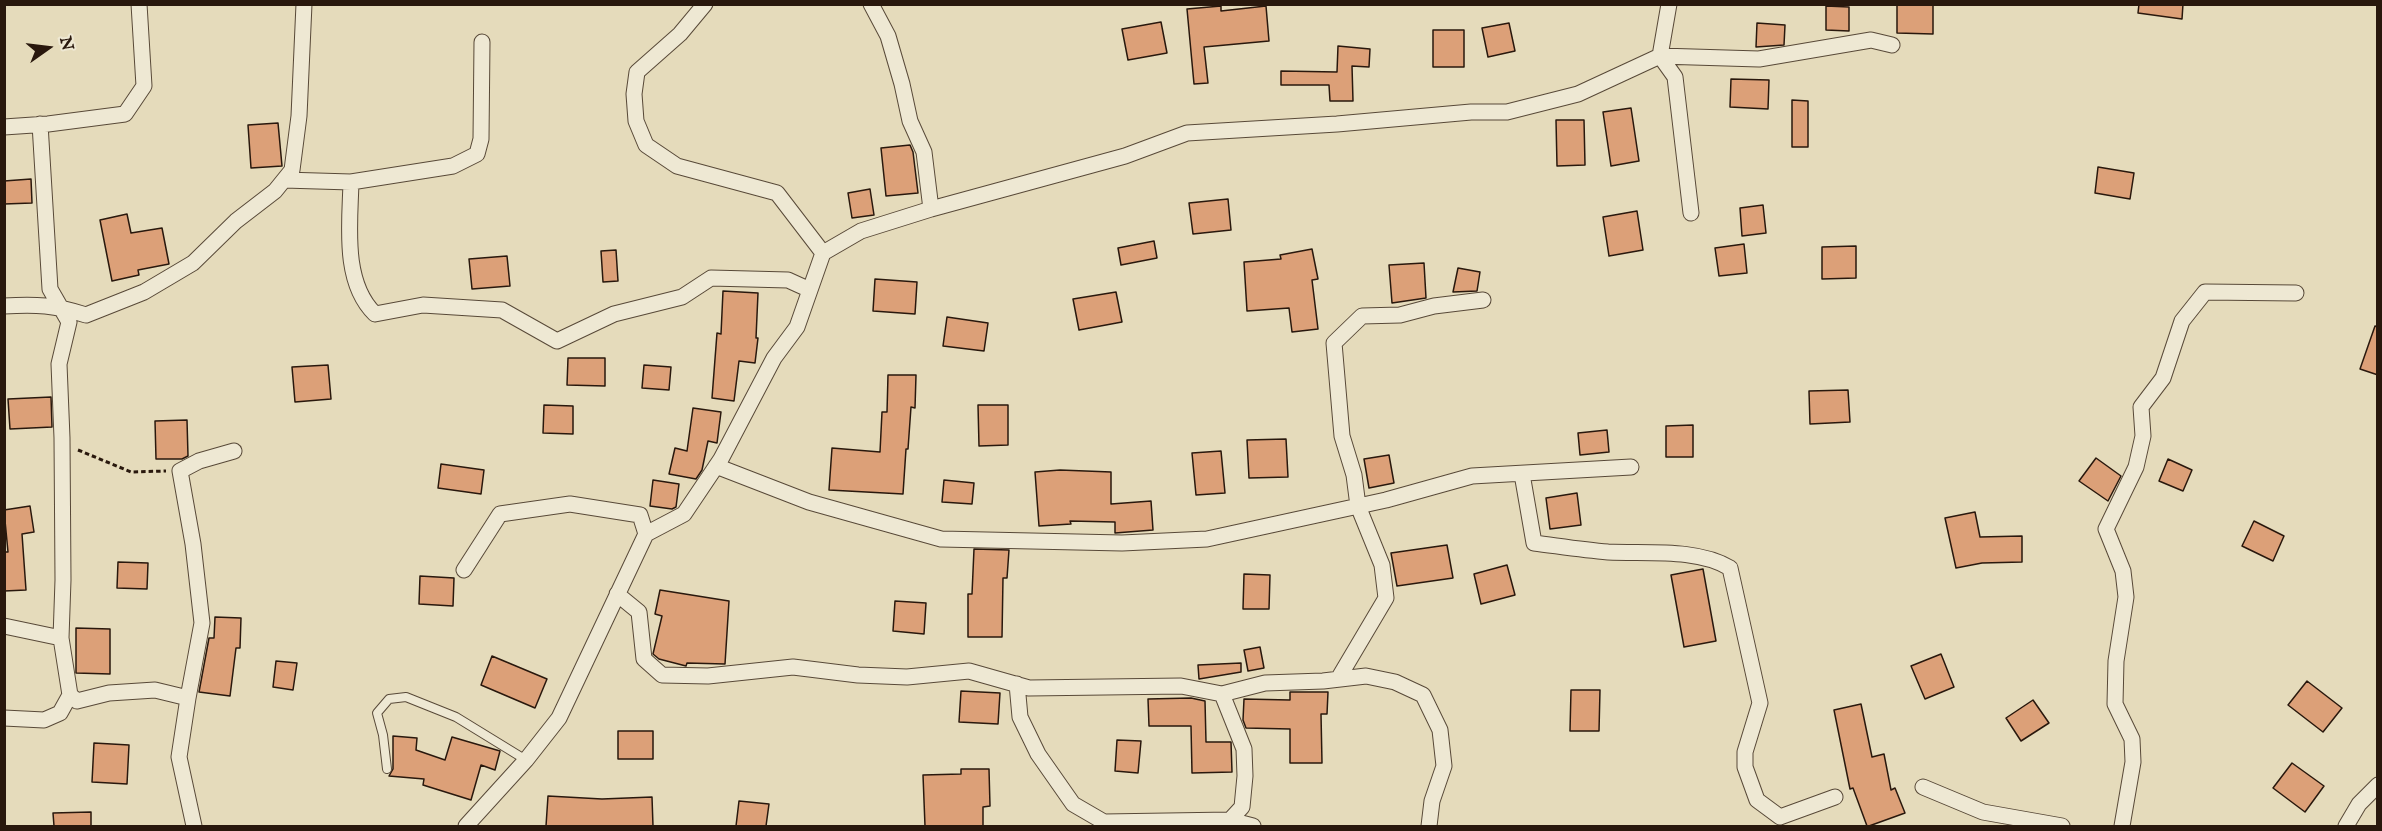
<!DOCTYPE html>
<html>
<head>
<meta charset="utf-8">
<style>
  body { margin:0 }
  #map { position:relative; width:2382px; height:831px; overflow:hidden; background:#e5dbbb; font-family:"IM FELL English",serif }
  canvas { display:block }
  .frame { position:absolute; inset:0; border:6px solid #29180d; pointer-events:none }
  .north { position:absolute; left:18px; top:18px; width:60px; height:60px; -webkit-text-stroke:4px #eee8d3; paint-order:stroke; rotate:76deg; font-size:16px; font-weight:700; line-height:24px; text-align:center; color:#29180d }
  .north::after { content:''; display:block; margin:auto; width:21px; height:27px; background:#29180d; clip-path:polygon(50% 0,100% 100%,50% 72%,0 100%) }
</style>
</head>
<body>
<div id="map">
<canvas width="2382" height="831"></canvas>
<div class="frame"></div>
<div class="north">N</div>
</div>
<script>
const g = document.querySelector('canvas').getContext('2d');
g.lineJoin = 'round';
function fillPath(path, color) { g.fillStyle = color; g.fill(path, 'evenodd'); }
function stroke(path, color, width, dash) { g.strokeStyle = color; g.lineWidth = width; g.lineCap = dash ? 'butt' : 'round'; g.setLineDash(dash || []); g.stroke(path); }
const building = new Path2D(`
  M1897,4H1933V34L1897,33Z
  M2139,4H2183L2182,19L2138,13Z
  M1221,6V11L1266,6L1269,41L1204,47L1208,83L1194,84L1187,9Z
  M1826,6L1849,7V31L1826,30Z
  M1161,22L1167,53L1128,60L1122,29Z
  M1509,23L1515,51L1488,57L1482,28Z
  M1757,23L1785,25L1784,45L1756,47Z
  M1433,30H1464V67H1433Z
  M1338,46L1370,49L1369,67L1352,66L1353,101H1330L1329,85H1281V71L1337,72Z
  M1731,79L1769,80L1768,109L1730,107Z
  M1792,100L1808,101V147H1792Z
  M1631,108L1639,161L1611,166L1603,112Z
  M1556,120H1584L1585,165L1557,166Z
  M278,123L282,166L251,168L248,125Z
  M910,145L913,152L918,193L886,196L881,148Z
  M2098,167L2134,173L2130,199L2095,193Z
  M31,179L32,203L4,204V181Z
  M870,189L874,215L852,218L848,193Z
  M1228,199L1231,230L1193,234L1189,203Z
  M1763,205L1766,233L1742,236L1740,208Z
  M1637,211L1643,250L1609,256L1603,217Z
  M127,214L131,233L162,228L169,264L138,270L139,275L112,281L100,220Z
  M1154,241L1157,258L1121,265L1118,248Z
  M1744,244L1747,273L1719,276L1715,248Z
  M1856,246V278L1822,279V247Z
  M1312,249L1318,279L1312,280L1318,329L1292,332L1289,308L1247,311L1244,262L1281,259L1280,255Z
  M616,250L618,281L603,282L601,251Z
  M507,256L510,286L472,289L469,259Z
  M1424,263L1426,298L1392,303L1389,265Z
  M1458,268L1480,272L1477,291L1453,292Z
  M875,279L917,282L915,314L873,311Z
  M723,291L758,293L756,338H758L755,363L739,361L734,401L712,398L717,333L721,334Z
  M1116,292L1122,322L1079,330L1073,299Z
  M947,317L988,323L984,351L943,346Z
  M2375,326L2378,327V375L2360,369Z
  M568,358H605V386L567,385Z
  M328,365L331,399L295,402L292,367Z
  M644,365L671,367L669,390L642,388Z
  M888,375H916L915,408L911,407L908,449H906L903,494L829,490L832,448L880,452L882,412H887Z
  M1848,390L1850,422L1810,424L1809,391Z
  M51,397L52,427L10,429L8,399Z
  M544,405L573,406V434L543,433Z
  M978,405H1008V445L979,446Z
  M693,408L721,412L717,443L708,441L702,470L696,479L669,474L675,448L687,451Z
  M187,420L188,456L182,459H156L155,421Z
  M1693,425V457H1666V426Z
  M1607,430L1609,452L1580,455L1578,433Z
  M1286,439L1288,477L1249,478L1247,440Z
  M1221,451L1225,493L1196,495L1192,453Z
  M1389,455L1394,483L1369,488L1364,459Z
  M2096,458L2121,476L2108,501L2079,481Z
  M2168,459L2192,470L2183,491L2159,481Z
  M441,464L484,470L481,494L438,488Z
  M1060,470L1111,472V504L1151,501L1153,530L1115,533V522L1070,521L1071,524L1039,526L1035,472Z
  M653,480L679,484L676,507L672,509L650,506Z
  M944,480L974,483L972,504L942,502Z
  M1577,493L1581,525L1550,529L1546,498Z
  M30,506L34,532L22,534L26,590L4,591V552H8L4,510Z
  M1975,512L1980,537L2022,536V562L1982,563L1956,568L1945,518Z
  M2254,521L2284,536L2273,561L2242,546Z
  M1447,545L1453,578L1397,586L1391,553Z
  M974,549L1009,550L1007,578H1003L1002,637H968V594H972Z
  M118,562L148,563L147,589L117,588Z
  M1507,565L1515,595L1481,604L1474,574Z
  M1703,569L1716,641L1684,647L1671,575Z
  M1244,574L1270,575L1269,609H1243Z
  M420,576L454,578L453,606L419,604Z
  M660,590L729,601L725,664L687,663L686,666L659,659L653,654L662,616L655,614Z
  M895,601L926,603L924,634L893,631Z
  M215,617L241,618L240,648H236L230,696L199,692L209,638H214Z
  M76,628L110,629V674L76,673Z
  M1260,647L1264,668L1248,671L1244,650Z
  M1941,654L1954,687L1925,699L1911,666Z
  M492,656L547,679L535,708L481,685Z
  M276,661L297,663L293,690L273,687Z
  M1241,663V672L1199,679L1198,665Z
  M2307,681L2342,708L2323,732L2288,705Z
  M1571,690H1600L1599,731H1570Z
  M961,691L1000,693L998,724L959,722Z
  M1290,692H1328L1327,714H1321L1322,763H1290V729L1246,728L1243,720L1244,699L1290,700Z
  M1191,698L1205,701L1206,742H1231L1232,772L1192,773L1191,726H1149L1148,699Z
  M2033,700L2049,723L2021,741L2006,718Z
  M1861,704L1872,757L1884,754L1891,790L1895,788L1905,813L1869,826H1867L1853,788L1850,789L1834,710Z
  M618,731H653V759H618Z
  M393,736L417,738L416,750L445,760L452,737L500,751L495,770L481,765L471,800L423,785L424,779L389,776L393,769Z
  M1117,740L1141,741L1138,773L1115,771Z
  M94,743L129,745L127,784L92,782Z
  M2292,763L2324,786L2305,812L2273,788Z
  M961,769H989L990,806L983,807V826H925L923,775L961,774Z
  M548,796L602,799L652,797L653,826H546Z
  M739,801L769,804L766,826H736Z
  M91,812V826H54L53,813Z`);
const path = new Path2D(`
  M78,450L131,472L166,471`);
const lane = new Path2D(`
  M387,769L383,735L377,713L389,699L406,697L456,717L526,760`);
const street = new Path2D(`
  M705,4L680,34L637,72L634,94L636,121L646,145L677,166L777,193L823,253
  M871,4L888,36L902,84L910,121L924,152L931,209
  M1669,4L1660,56L1675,77L1691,213
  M40,124L50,289L69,322L59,364L62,438L63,580L61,638L70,695L77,701L109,693L155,690L188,698L179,757L194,826
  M4,127L48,124L125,114L144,86L139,4
  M284,180L351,182C350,223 342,282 375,314L423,305L502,310L557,341L614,314L682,297L711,278L788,280L810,290
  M351,182L453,166L477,154L481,139L482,42
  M4,306C36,304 55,305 86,315L144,292L193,263L236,221L275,191L292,170L299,116L304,4
  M716,466L809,502L941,539L1122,543L1207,539L1386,500L1472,476L1631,467
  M1522,474L1534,543C1558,546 1583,550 1608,552C1646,554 1697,548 1730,568L1760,703L1745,752V767L1757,800L1780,817L1835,797
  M464,570L500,514L570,504L640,515L646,534
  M617,594L639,612L644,659L662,675L708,676L793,667L858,675L907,677L969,671L1029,688L1181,686L1222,694L1244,749L1245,776L1242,807L1230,820L1104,822L1073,804L1038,754L1020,717L1017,684
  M4,626L61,638
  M1338,679L1386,598L1382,565L1358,506L1354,475L1342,436L1334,343L1362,316L1400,315L1434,306L1483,300
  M1222,694L1265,683L1323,681L1366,676L1395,682L1423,695L1440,730L1444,766L1432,801L1429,826
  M188,698L202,623L193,544L180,471L199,461L234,451
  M4,718L44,720L60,713L70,695
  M1923,787L1983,812L2062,826
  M1230,820L1253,826
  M466,826L526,760L559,718L646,534L684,514L721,459L774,358L797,327L823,253L861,231L931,209L1125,156L1187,133L1337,124L1471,112H1507L1578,94L1660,56L1759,59L1871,40L1892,45
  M2122,826L2133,762L2132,739L2115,704L2116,661L2126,597L2123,571L2106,529L2136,467L2143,436L2141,407L2163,378L2182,321L2205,292L2296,293
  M2346,826L2359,804L2378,785`);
fillPath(building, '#dca078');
stroke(building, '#29180d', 1.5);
stroke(lane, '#584938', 10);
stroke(street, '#584938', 17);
stroke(path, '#29180d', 3, [4.5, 3]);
stroke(lane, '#eee8d3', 8);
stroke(street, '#eee8d3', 15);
</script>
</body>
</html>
